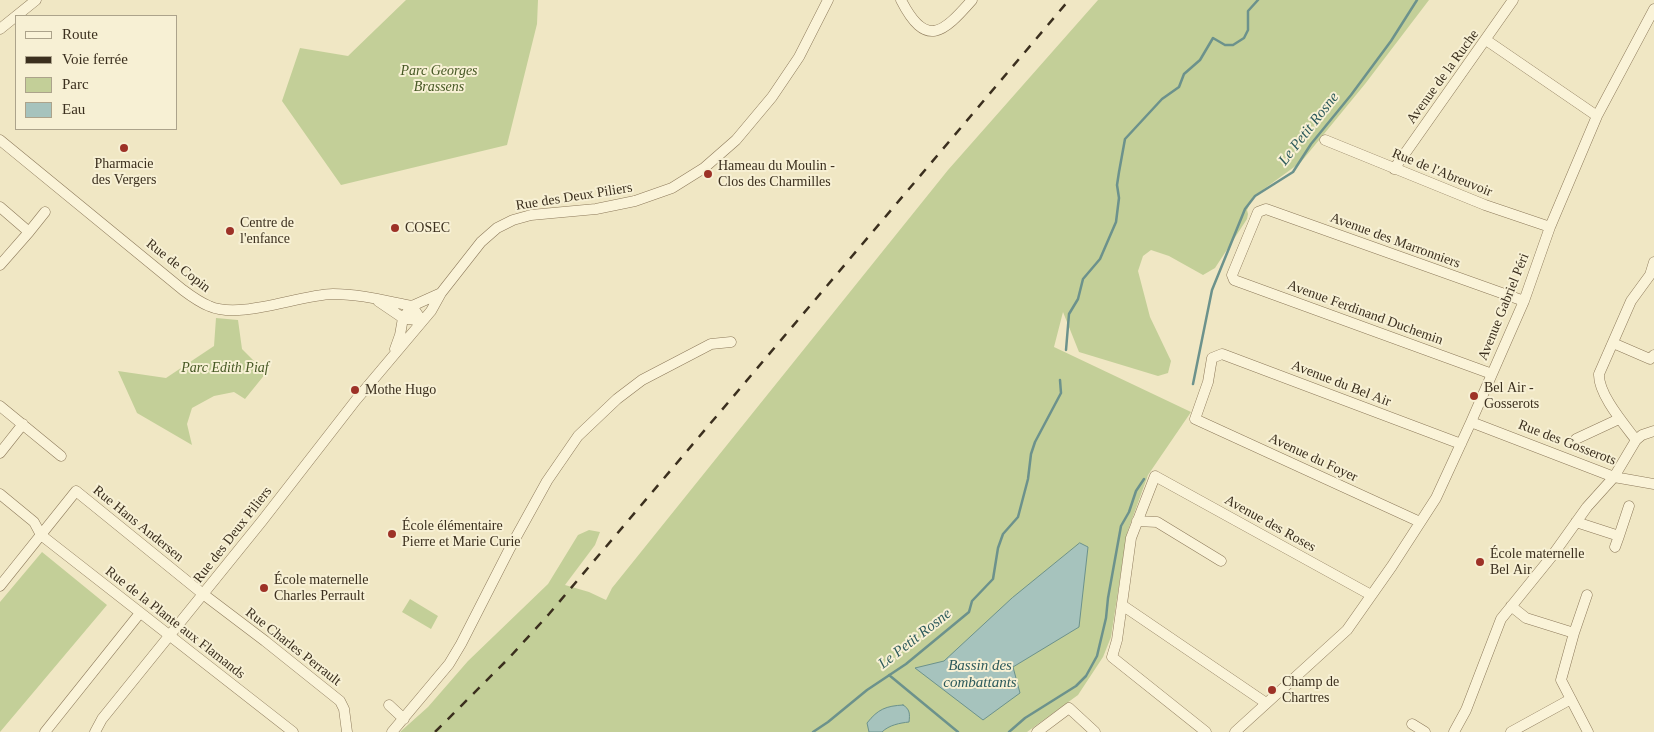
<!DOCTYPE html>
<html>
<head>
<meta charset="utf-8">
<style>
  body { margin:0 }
  #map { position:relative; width:1654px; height:732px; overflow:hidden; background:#f0e7c4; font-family:"Times New Roman",serif }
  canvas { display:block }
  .legend { position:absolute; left:15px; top:15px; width:162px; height:115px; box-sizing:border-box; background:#f7f0d4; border:1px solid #aca38b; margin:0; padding:6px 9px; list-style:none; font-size:15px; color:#3b2f1e }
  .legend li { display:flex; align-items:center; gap:10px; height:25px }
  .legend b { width:25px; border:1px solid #aca38b }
</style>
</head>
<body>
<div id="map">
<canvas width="1654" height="732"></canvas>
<ul class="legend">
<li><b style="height:6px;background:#faf3d8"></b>Route</li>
<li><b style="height:6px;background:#3b2f1e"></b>Voie ferrée</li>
<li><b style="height:14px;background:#c3cf98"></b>Parc</li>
<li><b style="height:14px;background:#a6c3bd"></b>Eau</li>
</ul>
</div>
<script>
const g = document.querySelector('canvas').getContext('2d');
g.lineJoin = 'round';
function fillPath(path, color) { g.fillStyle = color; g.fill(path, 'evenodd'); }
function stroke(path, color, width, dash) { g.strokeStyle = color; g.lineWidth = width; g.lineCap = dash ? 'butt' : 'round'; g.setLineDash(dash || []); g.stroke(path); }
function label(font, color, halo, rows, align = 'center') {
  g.font = font + ' "Times New Roman",serif'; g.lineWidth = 4; g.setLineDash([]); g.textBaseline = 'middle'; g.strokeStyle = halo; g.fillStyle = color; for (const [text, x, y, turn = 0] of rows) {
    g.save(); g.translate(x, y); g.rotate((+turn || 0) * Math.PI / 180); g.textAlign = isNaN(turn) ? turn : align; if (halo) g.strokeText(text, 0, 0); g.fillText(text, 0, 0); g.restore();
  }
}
const green = new Path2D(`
  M406,0H538L537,24L507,145L341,185L282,101L300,48L348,56Z
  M1098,0H1429L1365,84L1301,162L1253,197L1247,210L1248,214L1247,219L1215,268L1203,275L1169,256L1151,250L1143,256L1138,271L1150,317L1171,361L1168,373L1158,376L1079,352L1063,312L1054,347L1191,412L1148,475L1127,533L1111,637L1103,657L1078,695L1027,732H400L428,707L468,661L548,584L578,535L589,530L600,532L595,545L565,585L589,592L606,600L612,588L948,170Z
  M216,318L238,320L242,349L266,373L245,399L234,392L214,396L192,408L187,424L192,445L137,413L118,371L166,378L214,346Z
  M42,552L107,605L0,732V602Z
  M410,599L438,616L431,629L402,612Z`);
const water = new Path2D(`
  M1080,543L1088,547L1079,627L1013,667L1020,693L983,720L915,668L944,661L1012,598Z
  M903,705C910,709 910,714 909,722C900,723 889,725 882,732H869L867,723C878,709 886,706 903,705Z`);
const stream = new Path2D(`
  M1066,350L1069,314L1078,299L1083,279L1100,259L1116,222L1119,198L1117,185L1119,172L1125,139L1162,99L1179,87L1184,74L1200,60L1213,38L1225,45H1233L1244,38L1248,30V11L1258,0
  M1193,384L1212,290L1245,209L1255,196L1293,172L1311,144L1351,95L1391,41L1417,0
  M889,675L958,732
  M813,732L828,722L867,690L906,664L969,612L972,601L993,579L998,548L1003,534L1018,517L1028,479L1031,454L1035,442L1061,393L1060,380
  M1009,732L1025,718L1076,686L1086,676L1097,656L1106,618L1108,598L1121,526L1129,512L1136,491L1144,479`);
const minor = new Path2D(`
  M901,0C926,49 943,33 972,0
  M0,29L36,0
  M1486,40L1597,116
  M0,140L183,290C191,296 199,302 209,306C240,320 298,295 333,294C360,294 386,301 412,306L422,321
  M1325,140L1485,205L1550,227
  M1394,169L1513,0
  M0,207L29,232L45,212
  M0,265L29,232
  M378,301L403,318L422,321
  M1613,343L1650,359L1654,355
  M395,349L400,335L403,318L412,306L441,293
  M1492,374L1234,280L1232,275L1258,212L1266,209L1524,301
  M0,406L61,456
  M1471,422L1614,477L1654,484
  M1576,439L1619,419
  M1636,440L1642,435L1654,431
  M0,453L23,424
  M0,494L34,522L41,535L293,732
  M1137,521L1157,522L1221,561
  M1420,522L1195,419L1208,382L1212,358L1222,354L1461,444
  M1576,522L1619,536L1629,506
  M1615,547L1619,536
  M0,586L76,491L203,594L265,641L340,701L344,709L347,732
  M1587,595L1574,633L1561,680L1588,732
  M1122,605L1266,703
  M1511,606L1526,618L1574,633
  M389,705L404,719
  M1412,724L1425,732
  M45,732L140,613
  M95,732L102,719L262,521L356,400L431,311L441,293L481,242L497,228L513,220L531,215L596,209L635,201L672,188L704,168L736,140L772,97L799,57L828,0
  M392,732L449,664L461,644L510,548L547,481L578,436L617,399L642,380L711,344L731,342
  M1037,732L1069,708L1095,732
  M1206,732L1112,657L1117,640L1131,538L1155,476L1371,595
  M1235,732L1347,630L1392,566L1436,498L1471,422L1524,301L1550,227L1597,116L1654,9
  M1454,732L1466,710L1501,619L1552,556L1587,507L1614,477L1636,440C1624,424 1598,394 1599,374L1631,301L1650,275L1654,262
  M1511,732L1571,699`);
const rail = new Path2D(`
  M435,732L509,658L549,614L1069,0`);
const markers = [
  [124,148,5,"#9d3227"],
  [708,174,5,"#9d3227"],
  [395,228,5,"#9d3227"],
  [230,231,5,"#9d3227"],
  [355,390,5,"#9d3227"],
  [1474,396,5,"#9d3227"],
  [392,534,5,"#9d3227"],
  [1480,562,5,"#9d3227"],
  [264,588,5,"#9d3227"],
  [1272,690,5,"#9d3227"]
];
const parkNames = [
  ["Parc Georges",439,71],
  ["Brassens",439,87],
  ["Parc Edith Piaf",225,368]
];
const streetNames = [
  ["Avenue de la Ruche",1443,77,-54],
  ["Rue de l'Abreuvoir",1442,173,22],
  ["Rue des Deux Piliers",574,197,-9],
  ["Avenue des Marronniers",1395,241,20],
  ["Rue de Copin",178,266,38],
  ["Avenue Gabriel Péri",1504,307,-68],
  ["Avenue Ferdinand Duchemin",1365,313,20],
  ["Avenue du Bel Air",1341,384,21],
  ["Rue des Gosserots",1567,443,21],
  ["Avenue du Foyer",1313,458,25],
  ["Rue Hans Andersen",138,524,39],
  ["Avenue des Roses",1270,524,29],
  ["Rue des Deux Piliers",233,535,-52],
  ["Rue de la Plante aux Flamands",175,623,38],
  ["Rue Charles Perrault",293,647,38]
];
const poiNames = [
  ["Pharmacie",124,164,"center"],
  ["des Vergers",124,180,"center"],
  ["Hameau du Moulin -",718,166],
  ["Clos des Charmilles",718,182],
  ["Centre de",240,223],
  ["l'enfance",240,239],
  ["COSEC",405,228],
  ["Bel Air -",1484,388],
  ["Gosserots",1484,404],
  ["Mothe Hugo",365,390],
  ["École élémentaire",402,526],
  ["Pierre et Marie Curie",402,542],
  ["École maternelle",1490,554],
  ["Bel Air",1490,570],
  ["École maternelle",274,580],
  ["Charles Perrault",274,596],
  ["Champ de",1282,682],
  ["Chartres",1282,698]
];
const waterNames = [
  ["Le Petit Rosne",1309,129,-52],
  ["Le Petit Rosne",915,639,-38],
  ["Bassin des",980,666],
  ["combattants",980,683]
];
fillPath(green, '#c3cf98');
fillPath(water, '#a6c3bd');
stroke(water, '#6c928c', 1);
stroke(stream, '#6c928c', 2.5);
stroke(minor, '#8c795a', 11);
stroke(minor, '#faf3d8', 10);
stroke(rail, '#3b2f1e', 2.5, [9, 9]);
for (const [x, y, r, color] of markers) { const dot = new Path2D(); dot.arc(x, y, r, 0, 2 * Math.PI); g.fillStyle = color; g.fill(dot); stroke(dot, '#f7f0d4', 2); }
label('italic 14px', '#465824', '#f7f0d4', parkNames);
label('14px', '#3b2f1e', '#f7f0d4', streetNames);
label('14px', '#3b2f1e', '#f7f0d4', poiNames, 'left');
label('italic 15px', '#2d5a5b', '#f7f0d4', waterNames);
</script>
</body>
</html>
